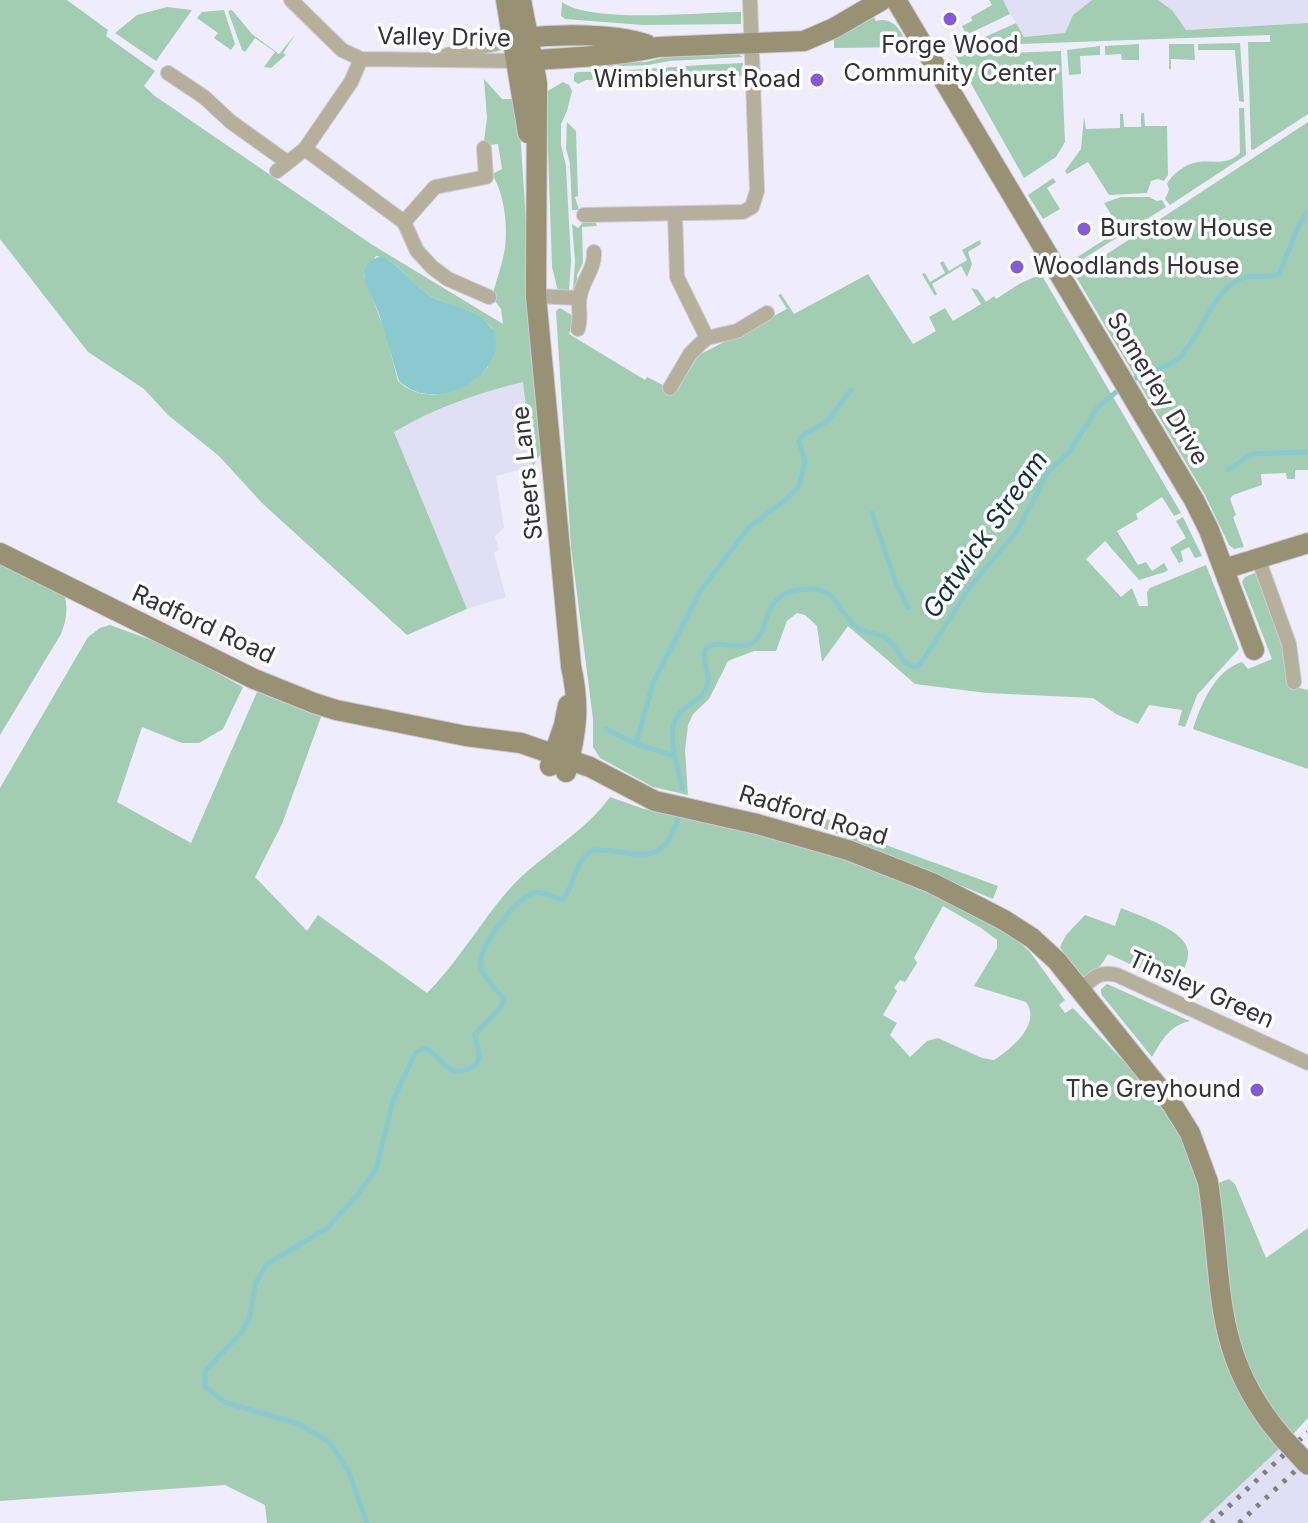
<!DOCTYPE html>
<html>
<head>
<meta charset="utf-8">
<style>
  body { margin:0 }
  canvas { display:block; background:#efedfc }
</style>
</head>
<body>
<canvas width="1308" height="1523"></canvas>
<script>
const g = document.querySelector('canvas').getContext('2d');
g.lineJoin = 'round';
function fillPath(path, color) { g.fillStyle = color; g.fill(path, 'evenodd'); }
function stroke(path, color, width, dash) { g.strokeStyle = color; g.lineWidth = width; g.lineCap = dash ? 'butt' : 'round'; g.setLineDash(dash || []); g.stroke(path); }
function label(font, color, halo, rows, align = 'center') {
  g.font = font + ' Inter,sans-serif'; g.lineWidth = 7; g.setLineDash([]); g.textBaseline = 'middle'; g.strokeStyle = halo; g.fillStyle = color; for (const [text, x, y, turn = 0] of rows) {
    g.save(); g.translate(x, y); g.rotate((+turn || 0) * Math.PI / 180); g.textAlign = isNaN(turn) ? turn : align; if (halo) g.strokeText(text, 0, 0); g.fillText(text, 0, 0); g.restore();
  }
}
const built = new Path2D(`
  M1002,0H1092L1073,15L1065,33L1024,37Z
  M1158,0H1308V23L1186,30L1172,10Z
  M523,382L530,402L533,466L496,476L504,527L495,537L499,550L494,553L506,597L467,609L394,432L423,415L492,389Z
  M1281,1447L1308,1477V1523H1200Z`);
const green = new Path2D(`
  M0,0H67L108,30L106,36L155,71L144,86L155,96L371,244L503,324L501,309L492,297C496,280 503,264 505,247C508,225 504,193 492,174L502,169L498,144L490,145L484,141L487,118L484,79L502,99H518L541,453L533,466L523,382C478,393 434,408 394,432L467,609L407,635L262,503L219,456L168,415L144,389L88,352L0,239ZM376,256C395,257 411,283 426,293C447,307 475,308 492,328L488,367C462,390 427,408 398,381L386,335L364,275Z
  M989,0H1003L1010,14L966,35L962,26L972,21L971,17L992,5Z
  M1092,0H1158L1172,10L1186,30L1308,23V114L1253,150L1251,149L1248,42H1270V35L965,46L1016,23L1024,37L1065,33L1073,15Z
  M562,2C591,24 701,12 741,12V24L643,25L565,19L561,16Z
  M167,7L192,10L156,61L115,33L137,15Z
  M224,10L235,44L231,50L214,38L218,33L197,18L202,12Z
  M232,10L252,34L279,54L295,35L283,53L286,55L271,68L264,67L275,52L255,38L245,52L242,50L228,11Z
  M874,17L876,21C895,16 901,33 910,47L834,48V37Z
  M1240,43L1244,102L1239,101L1235,50H1198V44Z
  M1139,44V60H1122L1121,54L1105,55V46Z
  M1169,44H1194L1195,60L1171,59V69H1169Z
  M1100,46V55L1080,56L1081,74L1069,75L1067,50Z
  M1061,51L1065,142L1056,157L1024,178L955,55Z
  M736,53L743,57L670,61L648,65L574,68V63L646,62L677,54Z
  M743,63V76L586,80L578,84L574,81V74L577,72C632,71 687,65 743,63Z
  M563,82L569,85L572,91L567,111L561,124V145L566,166L571,261L569,290L558,291L552,267L546,92Z
  M1239,108H1244L1246,155L1170,205L1165,199L1169,190L1167,183C1197,145 1218,174 1240,153Z
  M1141,113H1144L1145,126H1167L1168,175L1164,181L1158,179L1151,181L1147,193L1109,195L1088,162L1067,174L1065,171L1081,149L1084,117L1086,129L1120,128V114H1123L1124,127H1141Z
  M567,122L576,131L578,196L575,197L579,210H572L570,164L566,148Z
  M1308,122V470H1295V479H1287L1286,473L1261,474L1262,485L1233,495L1230,499L1236,515L1233,517L1244,547L1234,549L1229,545L1205,495L1075,275Z
  M1053,178L1056,182L1047,188L1060,209L1043,219L1028,195Z
  M1121,197H1149L1157,201L1162,200L1166,207L1070,267L1068,263L1112,235L1109,231L1118,226L1104,203Z
  M584,221H595L597,226L582,227L583,263L577,275L578,285L573,290L575,261L572,224L578,228Z
  M980,240L981,244L968,252L972,264L967,277L961,266L932,284L937,294L935,296L922,274L925,273L930,282L945,273L940,263L943,261L949,271L967,260L962,250Z
  M868,274L913,344L936,331L929,317L945,308L953,321L981,304L971,288L978,290L986,302L994,296L996,299L1019,284L1041,274L1181,513L1174,516L1162,497L1136,514L1138,519L1117,531L1138,565L1146,562L1152,571L1164,563L1168,570L1165,572L1139,580L1105,541L1086,559L1121,597L1132,588L1139,606H1148L1147,592L1150,588L1206,565L1239,649L1197,695L1185,727L1178,725L1182,710L1149,705L1138,724L1116,714L1093,698L987,693L915,684L848,626L822,662L817,626L805,615L797,613L787,621L776,651H754L728,661L709,699L693,714L688,725L685,750L688,795L653,787L600,758L593,747V719L571,547L556,311L560,308L575,317L569,334L645,380L647,377L665,386L668,393L673,395L699,355L787,309L778,295L781,294L794,314Z
  M1183,517L1202,556L1195,558L1189,547L1181,551L1183,561L1179,563L1170,548L1186,538L1176,521Z
  M0,563L65,597C68,611 66,621 61,634L0,735Z
  M1257,572L1282,638L1291,686L1308,690V769L1193,729C1201,704 1215,670 1242,662L1248,669L1272,659L1242,582L1245,577Z
  M110,625L168,646L243,687L223,729L199,743H182L142,727L117,802L191,843L257,692L321,717L282,824L255,877L307,931L318,915L427,993C460,960 482,919 513,885C544,853 584,833 610,797L644,809L774,832L867,866L946,900L1013,936L1030,952L1065,1000L1059,1005L1065,1013L1073,1008L1134,1072L1175,1119L1192,1163L1199,1190L1229,1179L1235,1184L1266,1258L1308,1228V1418L1281,1447L1200,1523H267L265,1505L225,1485L0,1501V788L88,637L100,628ZM943,906L981,928L997,940V948L974,986L1026,1002C1042,1024 1011,1049 994,1060L982,1058L938,1038L927,1041L910,1057L890,1035L897,1023L883,1015L897,991L894,988L900,980L905,982L917,963L914,958Z
  M776,797L886,845L998,886L993,899L773,807Z
  M1121,908C1139,916 1190,931 1188,954C1188,964 1180,976 1176,985L1108,954C1101,966 1095,975 1080,977L1060,947L1066,935L1085,915L1115,926Z
  M1107,984L1190,1021C1170,1025 1162,1040 1152,1057L1101,994V989Z`);
const water = new Path2D(`
  M381,256C399,263 412,284 429,295C447,306 475,308 489,325C520,362 441,421 399,381L379,314L365,281L364,271L369,261Z`);
const stream = new Path2D(`
  M1129,382C1145,371 1167,370 1180,357C1201,335 1210,298 1236,281C1249,272 1265,280 1279,274L1298,227L1308,211
  M1228,470L1252,454L1308,452
  M872,513L896,583L908,607
  M606,729L636,744
  M675,756L636,744L653,683L699,593L749,527L784,501L799,486L805,462L799,441L801,437L827,421L851,390
  M682,788C679,766 661,728 683,710C693,701 704,698 708,684C711,671 700,661 706,648C720,639 733,650 748,645C773,636 758,599 793,591C837,582 832,604 856,627C864,634 876,632 885,637C898,645 902,672 920,665L969,588L1017,531L1047,473L1070,451L1097,408L1121,388
  M367,1523L348,1470L329,1442L299,1424L224,1402L205,1386V1371L241,1333L249,1320L256,1282L267,1264L326,1229L355,1198L376,1170L393,1100L416,1052L426,1048C445,1060 449,1083 477,1064L479,1055L475,1034L501,1007L504,1000C497,988 481,977 480,963C479,947 517,897 533,893C544,890 553,899 563,899C576,883 573,862 593,850C631,848 662,874 678,818`);
const street = new Path2D(`
  M291,0L342,50L361,59L523,61
  M447,55L520,38
  M168,73L204,97L231,122L287,162
  M305,149L404,222L417,251L433,268L448,279L489,297
  M277,171L305,149L351,82L361,59
  M675,214L677,277L707,338
  M584,215L743,212L752,207L757,191L750,0
  M404,222L435,187L486,177L484,148
  M536,296L579,298
  M578,329C582,314 577,307 580,296C583,279 595,269 594,252
  M670,388L690,354L701,343L707,338L737,331L767,313
  M1258,558L1289,644L1294,682
  M1079,991C1092,979 1099,970 1117,975L1308,1063`);
const secondary = new Path2D(`
  M506,0L528,133
  M521,0L537,83L536,296L571,666C580,706 577,732 566,772
  M896,0L1194,500L1209,530L1254,650
  M522,38C558,34 611,33 646,44
  M524,61C568,57 614,57 658,47L804,41L834,28L882,0
  M0,553L254,679L314,703L336,710L466,736L521,743L590,767L655,801L757,824L848,850L932,883L1004,920L1032,938L1057,961L1172,1104L1190,1133L1208,1182C1224,1283 1210,1353 1282,1437
  M1224,569L1308,543
  M550,766L564,725L568,705`);
const rail = new Path2D(`
  M1211,1523L1308,1432
  M1239,1523L1308,1459`);
const secondaryBridge = new Path2D(`
  M1282,1437L1308,1465`);
const markers = [
  [950,19,8,"#825bd5"],
  [817,80,8,"#825bd5"],
  [1084,229,8,"#825bd5"],
  [1017,267,8,"#825bd5"],
  [1257,1090,8,"#825bd5"]
];
const streetNames = [
  ["Valley Drive",444,38,1],
  ["Somerley Drive",1157,389,59],
  ["Steers Lane",528,473,-96],
  ["Radford Road",203,625,25],
  ["Radford Road",813,816,17],
  ["Tinsley Green",1201,990,24]
];
const poiNames = [
  ["Forge Wood",950,46,"center"],
  ["Community Center",950,74,"center"],
  ["Wimblehurst Road",801,80],
  ["Burstow House",1100,229,"left"],
  ["Woodlands House",1033,267,"left"],
  ["The Greyhound",1241,1090]
];
const waterNames = [
  ["Gatwick Stream",986,535,-55]
];
fillPath(built, '#e1dff3');
fillPath(green, '#a2cdb2');
fillPath(water, '#8acace');
stroke(stream, '#8acace', 5);
stroke(street, '#cdcbd9', 16);
stroke(secondary, '#cdcbd9', 22);
stroke(street, '#b5b09c', 14);
stroke(secondary, '#999173', 20);
stroke(rail, '#7f7f88', 5, [4, 8]);
stroke(secondaryBridge, '#cdcbd9', 22, []);
stroke(secondaryBridge, '#999173', 20);
for (const [x, y, r, color] of markers) { const dot = new Path2D(); dot.arc(x, y, r, 0, 2 * Math.PI); g.fillStyle = color; g.fill(dot); stroke(dot, '#fff', 3); }
label('24px', '#323237', '#fff', streetNames);
label('24px', '#323237', '#fff', poiNames, 'right');
label('italic 26px', '#123234', '#fff', waterNames);
</script>
</body>
</html>
